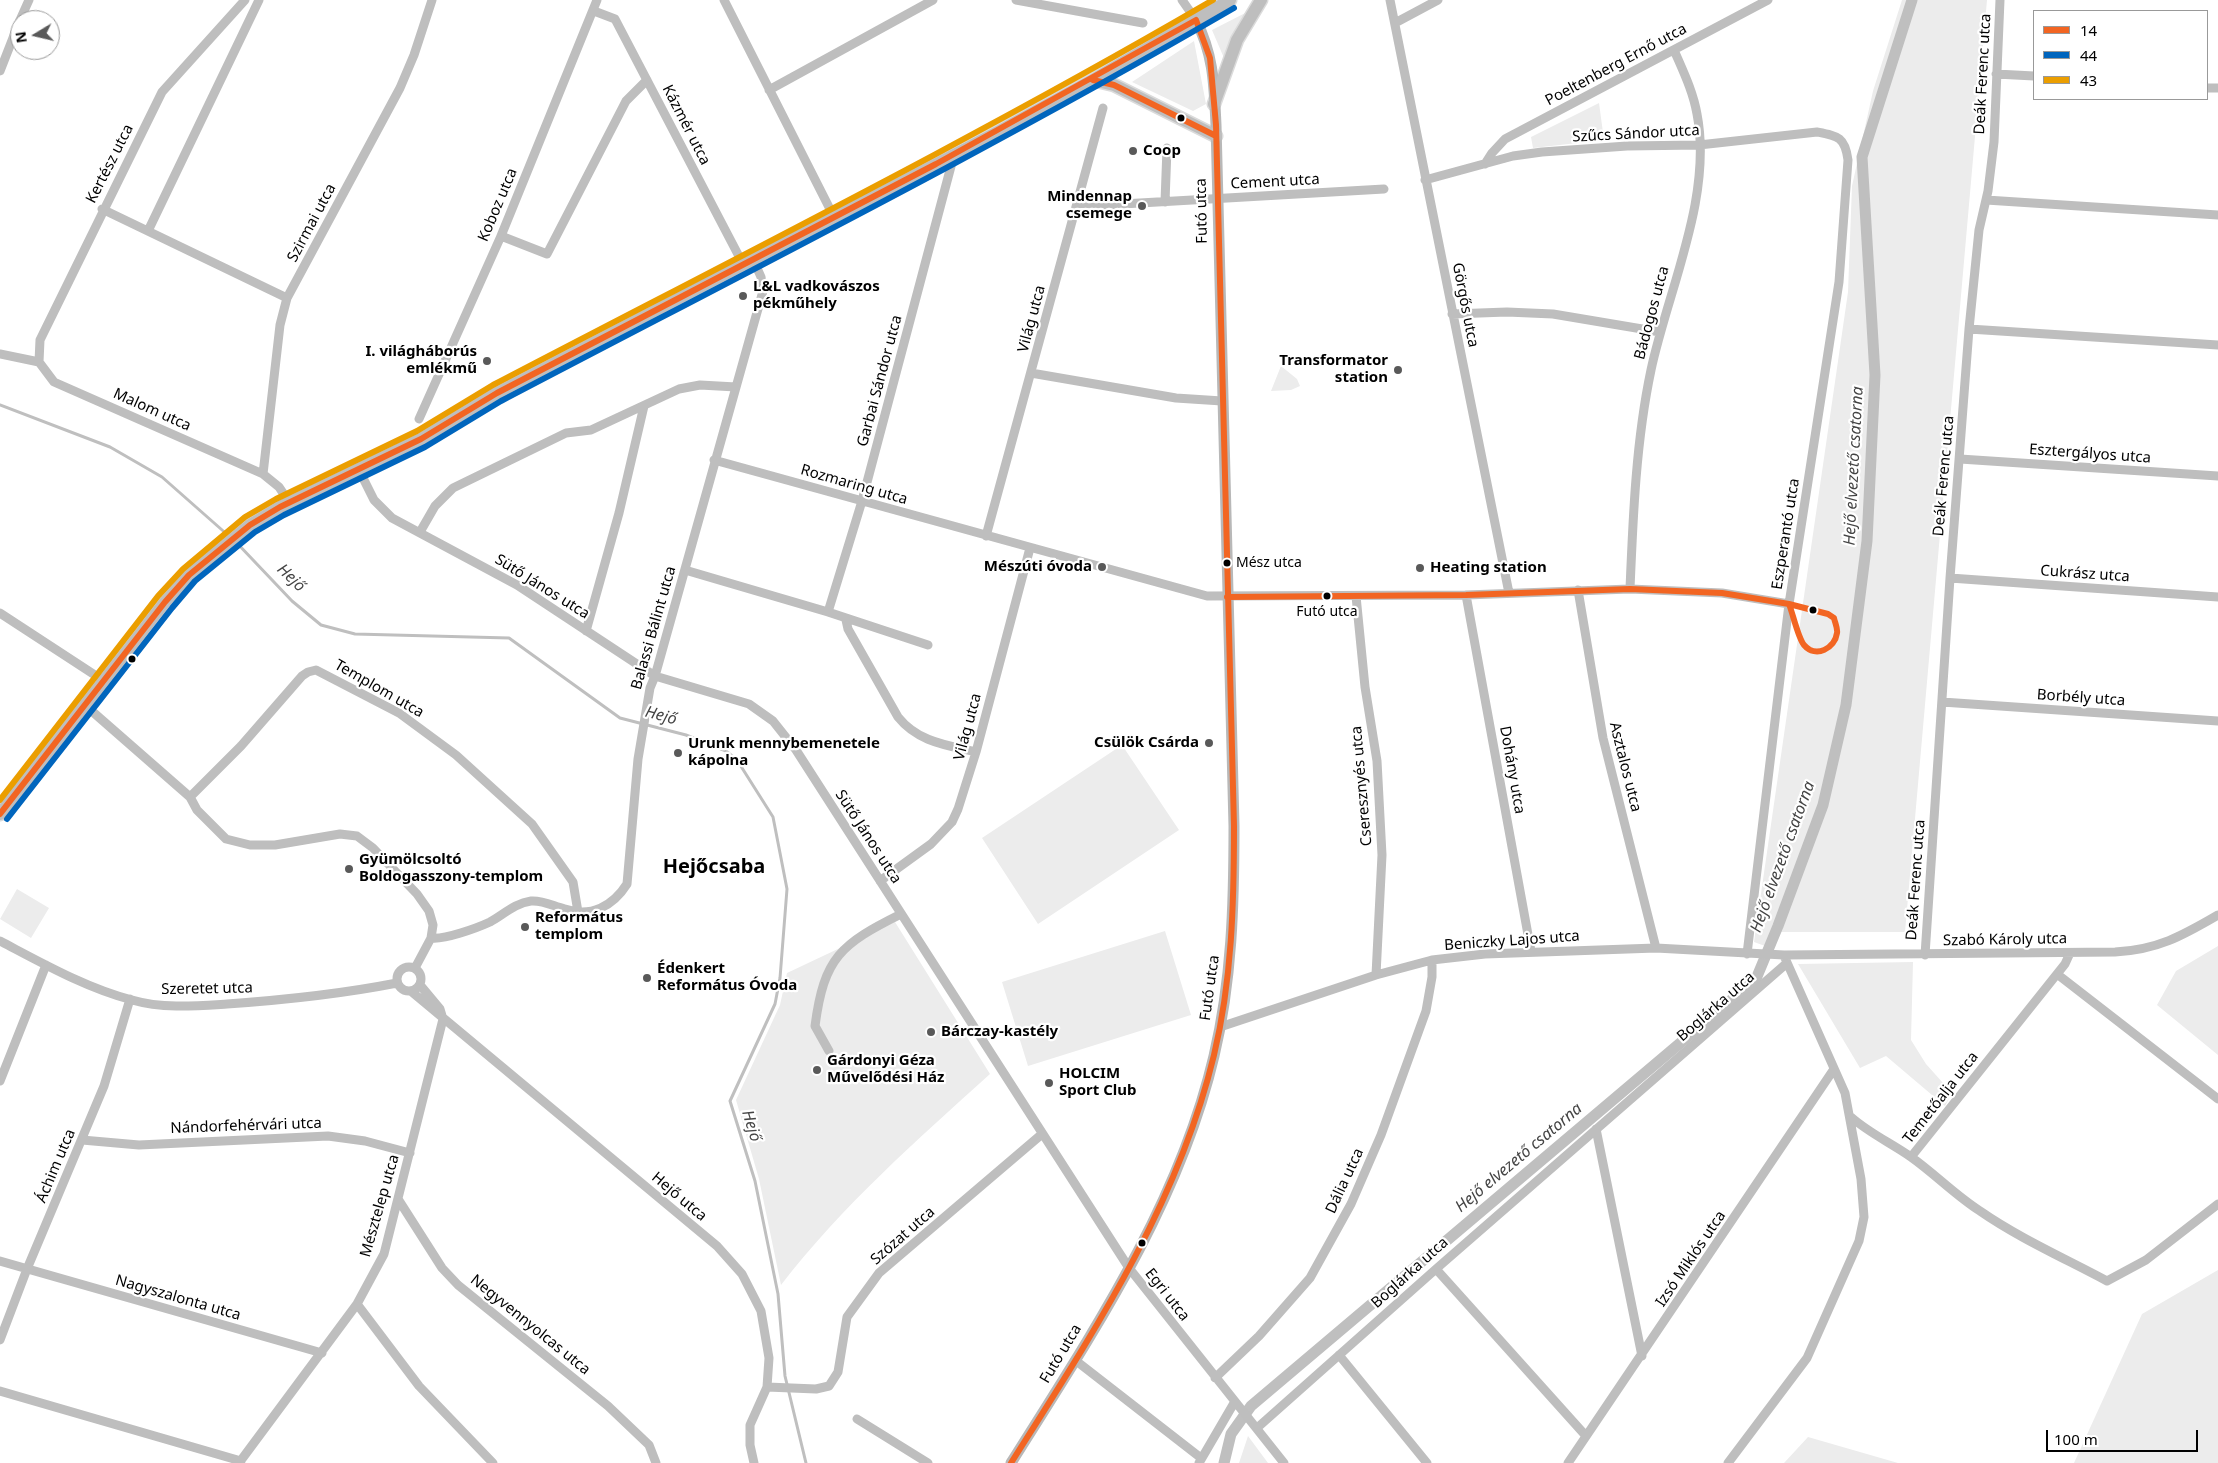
<!DOCTYPE html>
<html>
<head>
<meta charset="utf-8">
<style>
  body { margin:0 }
  #map { position:relative; width:2218px; height:1463px; overflow:hidden; background:#fff; font-family:"Noto Sans",sans-serif }
  canvas { display:block }
  .legend { position:absolute; left:2033px; top:10px; width:175px; height:90px; box-sizing:border-box; background:#fff; border:1px solid #999; margin:0; padding:6px 9px; list-style:none; font-size:15px; color:#000 }
  .legend li { display:flex; align-items:center; gap:10px; height:25px }
  .legend b { width:25px; border:1px solid #999 }
  .north { position:absolute; left:10px; top:10px; width:50px; height:50px; box-sizing:border-box; background:#fff; border:1px solid #999; border-radius:50%; rotate:261deg; font-size:14px; font-weight:700; line-height:20px; text-align:center; color:#000 }
  .north::after { content:''; display:block; margin:auto; width:18px; height:22px; background:#595959; clip-path:polygon(50% 0,100% 100%,50% 72%,0 100%) }
  .scale { position:absolute; left:2046px; top:1430px; width:152px; height:22px; box-sizing:border-box; border:2px solid #000; border-top:0; padding-left:6px; font-size:15px; line-height:18px; white-space:nowrap; color:#000; -webkit-text-stroke:4px #fff; paint-order:stroke }
</style>
</head>
<body>
<div id="map">
<canvas width="2218" height="1463"></canvas>
<ul class="legend">
<li><b style="height:6px;background:#f26522"></b>14</li>
<li><b style="height:6px;background:#0065bd"></b>44</li>
<li><b style="height:6px;background:#eb9e00"></b>43</li>
</ul>
<div class="north">N</div>
<div class="scale">100 m</div>
</div>
<script>
const g = document.querySelector('canvas').getContext('2d');
g.lineJoin = 'round';
function fillPath(path, color) { g.fillStyle = color; g.fill(path, 'evenodd'); }
function stroke(path, color, width, dash) { g.strokeStyle = color; g.lineWidth = width; g.lineCap = dash ? 'butt' : 'round'; g.setLineDash(dash || []); g.stroke(path); }
function label(font, color, halo, rows, align = 'center') {
  g.font = font + ' "Noto Sans",sans-serif'; g.lineWidth = 4.5; g.setLineDash([]); g.textBaseline = 'middle'; g.strokeStyle = halo; g.fillStyle = color; for (const [text, x, y, turn = 0] of rows) {
    g.save(); g.translate(x, y); g.rotate((+turn || 0) * Math.PI / 180); g.textAlign = isNaN(turn) ? turn : align; if (halo) g.strokeText(text, 0, 0); g.fillText(text, 0, 0); g.restore();
  }
}
const green = new Path2D(`
  M1902,0H1987L1905,932H1781L1765,946L1754,942L1848,292L1852,186L1873,91Z
  M1253,9L1224,58L1212,30Z
  M1194,41L1206,104L1193,111L1132,82Z
  M1599,103L1604,140L1533,148L1531,137Z
  M1281,366L1297,379L1300,386L1291,390L1271,391Z
  M1122,745L1179,830L1038,924L982,838Z
  M17,889L49,908L31,938L0,919Z
  M895,922L990,1074C918,1139 841,1207 781,1285L759,1179L736,1100L780,1005L787,973Z
  M1165,931L1191,1015L1028,1066L1002,982Z
  M2218,946V1055L2157,1005L2176,971Z
  M1913,962L1911,1040L1926,1064L1952,1093L1945,1106L1886,1056L1860,1068L1798,964Z
  M2218,1270V1463H2074L2142,1314Z
  M1248,1436L1268,1463H1239Z
  M1808,1437L1898,1463H1784Z`);
const stream = new Path2D(`
  M0,405L110,447L162,477L230,537
  M235,541L292,601L321,625L355,634L509,638L620,718L686,735L726,751L737,760L773,817L787,889L780,978L775,1004L730,1101L755,1181L778,1294L785,1376L806,1463`);
const canal = new Path2D(`
  M1224,1463L1231,1434L1251,1406L1756,979L1778,926L1823,805L1846,705L1867,541L1875,375L1862,157L1912,0`);
const street = new Path2D(`
  M724,0L834,217
  M1016,0L1143,23
  M1182,0L1196,20
  M1390,0L1509,593
  M594,11L615,19L743,264
  M20,20L29,0
  M1395,23L1438,0
  M0,71L20,20
  M1996,74L2034,76
  M2207,88H2218
  M769,90L933,0
  M1485,164L1492,153L1505,139L1768,0
  M1425,180L1513,156L1542,152L1627,146L1699,145L1817,132C1838,136 1845,137 1848,160L1839,282L1789,604L1747,954
  M1986,200L2218,215
  M1165,202L1167,148
  M1077,203L1105,205L1384,189
  M102,209L287,298
  M148,231L259,0
  M501,236L547,254L626,101L647,80
  M1452,314L1507,312L1553,314L1660,332
  M1969,329L2218,345
  M0,354L39,362L54,382L263,474L279,487L289,502
  M39,362L40,340L162,92L245,0
  M1031,373L1176,398L1222,401
  M419,419L501,236L597,0
  M1960,459L2218,476
  M714,460L1207,596L1466,595L1630,589L1722,593L1789,604
  M359,470L374,500L392,518L517,585L655,676L749,704L773,721L796,750L1129,1268L1284,1463
  M263,474L280,325L287,298L400,88L414,55L432,0
  M420,532L435,506L453,488L566,433L591,430L679,389L700,385L736,387
  M986,536L1103,108
  M685,570L828,612L928,645
  M1950,578L2218,597
  M1630,589C1633,516 1636,441 1651,370C1668,290 1713,197 1697,114C1693,91 1683,71 1674,50
  M1578,590L1603,738L1656,948
  M1466,595L1531,951
  M1356,596L1365,687L1377,761L1382,855L1376,975
  M828,612L862,501L954,155
  M0,613L104,681
  M846,620L848,629L898,717C918,742 946,745 976,752
  M586,631L619,513L644,406
  M1942,702L2218,721
  M86,706L190,797L197,810L226,839L250,845H275L340,834L357,836L373,848L417,894L429,911L433,925L431,938
  M190,797L241,746L302,676L308,672L316,670L399,713L456,755L532,824L573,882L578,912
  M880,881L931,844L952,822L958,809L976,752L1030,548
  M0,941C42,963 86,988 132,1000C163,1009 196,1006 227,1004C284,1000 341,994 397,983
  M1925,955L1950,578L1969,329L1979,230L1988,191L1994,142L2000,0
  M397 979a12 12 0 1 1 24 0a12 12 0 1 1-24 0Z
  M415,968L431,938C444,940 477,928 490,922C503,915 515,903 531,901C543,900 553,906 565,909C591,918 613,906 627,884L638,759L650,688L655,676L763,291L761,277L753,259
  M2057,974L2218,1099
  M412,992L717,1246L742,1274L761,1311L769,1358L767,1387L750,1425V1445L754,1463
  M1220,1027L1376,975L1432,960L1485,954L1656,948L1784,955L2115,952C2157,950 2182,936 2218,915
  M829,1051L815,1026C824,957 841,944 901,914
  M0,1081L46,965
  M1851,1117C1869,1133 1891,1143 1911,1157C1935,1174 1955,1195 1980,1211C2019,1238 2064,1258 2107,1281L2146,1260L2218,1204
  M1596,1129L1642,1356
  M82,1140L139,1145L328,1136L365,1141L410,1153
  M1911,1157L2065,964L2070,953
  M398,1199L442,1268L458,1285L608,1406L649,1445L656,1463
  M0,1261L322,1353
  M1436,1269L1586,1436
  M357,1304L419,1386L493,1463
  M0,1340L27,1269L104,1086L130,999
  M1339,1355L1427,1463
  M1075,1360L1201,1458
  M1215,1378L1259,1336L1310,1278L1351,1204L1381,1135L1426,1011L1432,977V960
  M767,1387L816,1389L829,1386L838,1372L847,1317L879,1273L1042,1134
  M0,1391L241,1461
  M857,1419L928,1463
  M1257,1428L1436,1269L1787,963
  M239,1463L357,1304L384,1254L443,1019L440,1009L420,985
  M1199,1463L1234,1403
  M1568,1463L1834,1069
  M1728,1463L1807,1358L1859,1241L1864,1217L1861,1179L1845,1093L1785,958`);
const secondary = new Path2D(`
  M1011,1463C1092,1334 1179,1205 1214,1056C1232,980 1234,904 1234,826L1216,125C1214,85 1214,56 1196,20`);
const primary = new Path2D(`
  M1093,80L1114,85L1216,136
  M1214,104L1237,40L1261,0
  M0,814L165,602L189,575L250,525L280,507L421,439L497,393L994,134L1093,80L1230,0`);
const bus1 = new Path2D(`
  M1093,80L1114,85L1216,136
  M1227,597L1466,595L1630,589L1722,593L1789,604
  M1789,604L1828,614L1834,618C1835,623 1838,629 1837,633C1835,648 1816,659 1804,645C1798,638 1793,614 1789,604Z
  M0,814L165,602L189,575L250,525L280,507L421,439L497,393L936,164L1196,20L1210,58L1216,125L1234,826C1234,903 1232,980 1214,1055C1178,1205 1092,1335 1011,1463`);
const bus2 = new Path2D(`
  M7,819L172,608L195,581L255,532L284,515L425,447L501,401C747,272 995,147 1234,8`);
const bus3 = new Path2D(`
  M0,800L158,596L183,569L245,517L276,499L417,431L493,385C734,259 978,137 1213,0`);
const markers = [
  [1181,118,4.5,"#000"],
  [1133,151,5,"#595959"],
  [1142,206,5,"#595959"],
  [743,296,5,"#595959"],
  [487,361,5,"#595959"],
  [1398,370,5,"#595959"],
  [1227,563,4.5,"#000"],
  [1102,567,5,"#595959"],
  [1420,568,5,"#595959"],
  [1327,596,4.5,"#000"],
  [1813,610,4.5,"#000"],
  [132,659,4.5,"#000"],
  [1209,743,5,"#595959"],
  [678,753,5,"#595959"],
  [349,869,5,"#595959"],
  [525,927,5,"#595959"],
  [647,978,5,"#595959"],
  [931,1032,5,"#595959"],
  [817,1070,5,"#595959"],
  [1049,1083,5,"#595959"],
  [1142,1243,4.5,"#000"]
];
const busNames = [
  ["Mész utca",1236,563],
  ["Futó utca",1327,612,"center"]
];
const streetNames = [
  ["Poeltenberg Ernő utca",1616,65,-28],
  ["Deák Ferenc utca",1983,74,-87],
  ["Kázmér utca",686,125,63],
  ["Szűcs Sándor utca",1636,134,-3],
  ["Kertész utca",110,164,-63],
  ["Cement utca",1275,182,-3],
  ["Koboz utca",498,205,-67],
  ["Futó utca",1202,211,-91],
  ["Szirmai utca",312,223,-62],
  ["Görgős utca",1465,305,79],
  ["Bádogos utca",1652,313,-75],
  ["Világ utca",1032,319,-75],
  ["Garbai Sándor utca",880,381,-75],
  ["Malom utca",152,410,24],
  ["Esztergályos utca",2090,454,4],
  ["Deák Ferenc utca",1944,476,-85],
  ["Rozmaring utca",854,485,16],
  ["Eszperantó utca",1786,534,-81],
  ["Cukrász utca",2085,574,4],
  ["Sütő János utca",542,587,32],
  ["Balassi Bálint utca",654,628,-74],
  ["Templom utca",379,689,30],
  ["Borbély utca",2081,698,4],
  ["Világ utca",968,727,-75],
  ["Asztalos utca",1625,767,76],
  ["Dohány utca",1512,770,80],
  ["Cseresznyés utca",1362,786,-95],
  ["Sütő János utca",868,837,57],
  ["Deák Ferenc utca",1916,880,-86],
  ["Szabó Károly utca",2005,940,-1],
  ["Beniczky Lajos utca",1512,941,-4],
  ["Futó utca",1210,988,-82],
  ["Szeretet utca",207,989,-1],
  ["Boglárka utca",1716,1007,-41],
  ["Temetőalja utca",1941,1098,-52],
  ["Nándorfehérvári utca",246,1126,-2],
  ["Áchim utca",56,1166,-67],
  ["Dália utca",1345,1181,-65],
  ["Hejő utca",679,1197,40],
  ["Mésztelep utca",380,1206,-74],
  ["Szózat utca",903,1236,-41],
  ["Izsó Miklós utca",1691,1259,-56],
  ["Boglárka utca",1410,1273,-42],
  ["Egri utca",1167,1295,52],
  ["Nagyszalonta utca",178,1298,16],
  ["Negyvennyolcas utca",530,1325,39],
  ["Futó utca",1061,1354,-59]
];
const poiNames = [
  ["Coop",1143,151],
  ["Mindennap",1132,197,"right"],
  ["csemege",1132,214,"right"],
  ["L&L vadkovászos",753,287],
  ["pékműhely",753,304],
  ["I. világháborús",477,352,"right"],
  ["emlékmű",477,369,"right"],
  ["Transformator",1388,361,"right"],
  ["station",1388,378,"right"],
  ["Mészúti óvoda",1092,567,"right"],
  ["Heating station",1430,568],
  ["Csülök Csárda",1199,743,"right"],
  ["Urunk mennybemenetele",688,744],
  ["kápolna",688,761],
  ["Gyümölcsoltó",359,860],
  ["Boldogasszony-templom",359,877],
  ["Református",535,918],
  ["templom",535,935],
  ["Édenkert",657,969],
  ["Református Óvoda",657,986],
  ["Bárczay-kastély",941,1032],
  ["Gárdonyi Géza",827,1061],
  ["Művelődési Ház",827,1078],
  ["HOLCIM",1059,1074],
  ["Sport Club",1059,1091]
];
const waterNames = [
  ["Hejő elvezető csatorna",1854,466,-87],
  ["Hejő",291,578,44],
  ["Hejő",661,716,15],
  ["Hejő elvezető csatorna",1783,857,-70],
  ["Hejő",751,1126,73],
  ["Hejő elvezető csatorna",1519,1158,-40]
];
const districtNames = [
  ["Hejőcsaba",714,867]
];
fillPath(green, '#ececec');
stroke(stream, '#bfbfbf', 3);
stroke(canal, '#bfbfbf', 11);
stroke(primary, '#dbdbdb', 15);
stroke(street, '#bebebe', 9);
stroke(secondary, '#b8b8b8', 11);
stroke(primary, '#bebebe', 12);
stroke(bus1, '#f26522', 6);
stroke(bus2, '#0065bd', 6);
stroke(bus3, '#eb9e00', 6);
for (const [x, y, r, color] of markers) { const dot = new Path2D(); dot.arc(x, y, r, 0, 2 * Math.PI); g.fillStyle = color; g.fill(dot); stroke(dot, '#fff', 2); }
label('14px', '#000', '#fff', busNames, 'left');
label('15px', '#000', '#fff', streetNames);
label('bold 15px', '#000', '#fff', poiNames, 'left');
label('italic 16px', '#444', '#fff', waterNames);
label('bold 20px', '#000', '#fff', districtNames);
</script>
</body>
</html>
